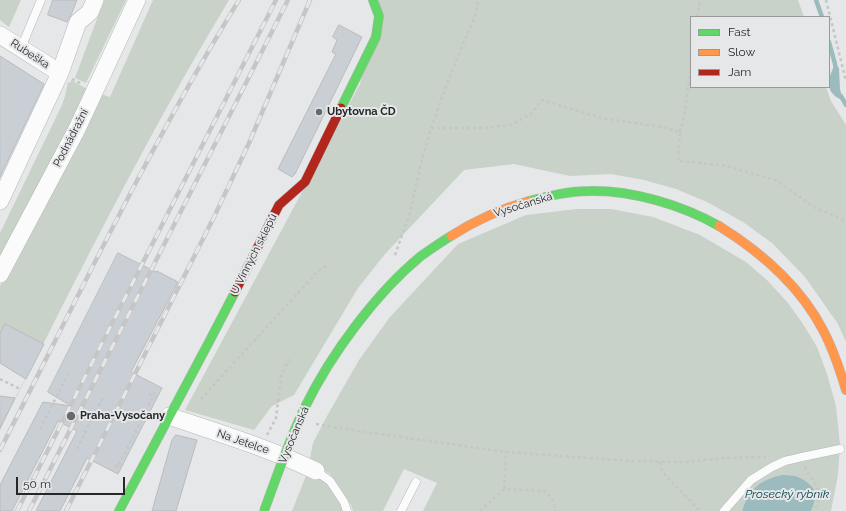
<!DOCTYPE html>
<html>
<head>
<meta charset="utf-8">
<style>
  body { margin:0 }
  #map { position:relative; width:846px; height:511px; overflow:hidden; background:#e6e7e8; font-family:Raleway,sans-serif }
  canvas { display:block }
  .legend { position:absolute; left:690px; top:16px; width:140px; height:72px; box-sizing:border-box; background:#e5e7e9; border:1px solid #999a9c; margin:0; padding:5px 7px; list-style:none; font-size:12px; color:#272728 }
  .legend li { display:flex; align-items:center; gap:8px; height:20px }
  .legend b { width:20px; border:1px solid #999a9c }
  .scale { position:absolute; left:16px; top:477px; width:109px; height:18px; box-sizing:border-box; border:2px solid #272728; border-top:0; padding-left:5px; font-size:12px; line-height:14px; white-space:nowrap; color:#272728; -webkit-text-stroke:3px #e5e7e9; paint-order:stroke }
</style>
</head>
<body>
<div id="map">
<canvas width="846" height="511"></canvas>
<ul class="legend">
<li><b style="height:5px;background:#63d668"></b>Fast</li>
<li><b style="height:5px;background:#ff974d"></b>Slow</li>
<li><b style="height:5px;background:#b3261e"></b>Jam</li>
</ul>
<div class="scale">50 m</div>
</div>
<script>
const g = document.querySelector('canvas').getContext('2d');
g.lineJoin = 'round';
function fillPath(path, color) { g.fillStyle = color; g.fill(path, 'evenodd'); }
function stroke(path, color, width, dash) { g.strokeStyle = color; g.lineWidth = width; g.lineCap = dash ? 'butt' : 'round'; g.setLineDash(dash || []); g.stroke(path); }
function label(font, color, halo, rows, align = 'center') {
  g.font = font + ' Raleway,sans-serif'; g.lineWidth = 4; g.setLineDash([]); g.textBaseline = 'middle'; g.strokeStyle = halo; g.fillStyle = color; for (const [text, x, y, turn = 0] of rows) {
    g.save(); g.translate(x, y); g.rotate((+turn || 0) * Math.PI / 180); g.textAlign = isNaN(turn) ? turn : align; if (halo) g.strokeText(text, 0, 0); g.fillText(text, 0, 0); g.restore();
  }
}
const green = new Path2D(`
  M0,0H21L9,27L0,20Z
  M104,0H126L86,83L75,78Z
  M153,0H229C145,139 73,285 0,430V396L15,398L25,379L0,363V286L101,94L110,97Z
  M379,0H798L804,17H691V87H826L831,101L846,125V342L838,324L805,277L772,243L743,222L707,202L676,189L644,180L611,174L570,176L514,164L464,170L385,254L358,288L294,395L272,406L254,430L185,410L360,84Z
  M71,80L89,90L0,262V233L62,105L65,96L68,82L70,83Z
  M577,209H611L653,217L700,235L746,262L768,281L788,303L803,324L817,347L827,374L836,406L840,445L838,475L831,511H811L815,501L812,487L800,479L790,475L745,502L742,511H423L437,483L404,469L383,511H353L351,505L330,474L309,463L313,443L327,416L359,360L390,317L458,244L526,215Z
  M308,471L326,480L341,505L343,511H292Z`);
const water = new Path2D(`
  M835,64L839,68L840,89L843,101C841,99 837,98 835,96C824,86 830,75 835,64Z
  M782,475C786,475 791,475 795,476C802,478 813,485 815,492C817,498 813,506 811,511H742C749,489 760,480 782,475Z`);
const stream = new Path2D(`
  M816,0L822,17
  M829,42L835,64L836,70
  M841,96L846,105`);
const building = new Path2D(`
  M53,0H77L71,15L67,22L48,15Z
  M339,25L362,37L295,174L292,177L278,169L336,54L332,52L337,40L333,37Z
  M0,56L44,84L0,177Z
  M118,253L156,272L157,271L178,282L131,372L162,388L118,474L87,458L60,511H36L77,431L58,421L12,511H0V485L43,402L71,406L48,392Z
  M5,324L44,344L26,379L0,363V334Z
  M0,396L15,398L0,428Z
  M176,435L197,440L176,511H152L172,440Z`);
const path = new Path2D(`
  M826,0L846,81
  M697,17L700,0
  M72,79L82,84
  M431,128H484L511,125L532,113L542,100L601,118L662,127L680,132L678,161L722,165L775,180L816,208L846,221
  M680,132L684,116L691,67
  M395,255L410,213L421,163L431,128L452,71L475,16L478,0
  M0,379L20,389
  M149,394L160,399
  M201,399L317,272L329,264
  M316,424L345,429L506,452L632,461L687,462L722,458L766,457
  M40,429L68,374
  M267,435L276,418L281,376L289,359
  M77,449L103,397
  M660,462L662,471L669,479L700,511
  M115,465L118,467L151,401L156,389
  M805,467C807,474 812,478 815,483C820,491 819,503 814,511
  M504,489L506,452
  M480,511L504,489L545,491C552,497 554,502 555,511`);
const lane = new Path2D(`
  M21,48L41,0
  M316,471L330,481L344,502L347,511
  M401,511L416,482
  M724,511L751,480L772,467L785,461L802,457L840,449`);
const street = new Path2D(`
  M0,35L60,73
  M0,201L60,73L78,22L90,12L95,0
  M0,274L77,129L137,0
  M169,416C218,433 269,448 316,471`);
const fast = new Path2D(`
  M341,108L376,37L379,16L373,0
  M529,201C549,196 569,191 590,191C632,190 682,205 719,226
  M119,511L209,342L235,292`);
const slow = new Path2D(`
  M719,226C761,252 800,286 823,330C833,349 840,370 846,390`);
const jam = new Path2D(`
  M235,292L279,205L305,182L341,108`);
const rail = new Path2D(`
  M0,450C77,299 150,145 239,0
  M17,511L276,0
  M29,511L288,0
  M66,511L214,217L249,143L310,0`);
const fastBridge = new Path2D(`
  M264,511C277,476 289,440 305,407C331,354 376,293 421,256C431,249 441,242 451,236`);
const slowBridge = new Path2D(`
  M451,236C476,220 500,209 529,201`);
const markers = [
  [319,112,4,"#6a6a6b"],
  [71,416,5,"#6a6a6b"]
];
const streetNames = [
  ["Rubeška",30,54,33],
  ["Podnádražní",71,138,-63],
  ["Vysočanská",523,205,-17],
  ["U Vinných sklepů",254,254,-63],
  ["Vysočanská",294,435,-67],
  ["Na Jetelce",243,442,19]
];
const poiNames = [
  ["Ubytovna ČD",327,112],
  ["Praha-Vysočany",80,416]
];
const waterNames = [
  ["Prosecký rybník",787,494]
];
fillPath(green, '#c8d2c9');
fillPath(water, '#9cbbbf');
stroke(stream, '#9cbbbf', 4.5);
fillPath(building, '#cacfd5');
stroke(building, '#babbbb', 1);
stroke(lane, '#b7b8b8', 9);
stroke(street, '#b7b8b8', 18);
stroke(fast, '#b7b8b8', 10);
stroke(slow, '#b7b8b8', 10);
stroke(jam, '#b7b8b8', 10);
stroke(path, '#c5c6c6', 2.5, [3, 3]);
stroke(lane, '#fbfbfc', 8);
stroke(street, '#fbfbfc', 17);
stroke(fast, '#63d668', 9);
stroke(slow, '#ff974d', 9);
stroke(jam, '#b3261e', 9);
stroke(rail, '#c6c6c7', 4.5);
stroke(rail, '#e5e7e9', 3, [9]);
stroke(fastBridge, '#b7b8b8', 10, []);
stroke(slowBridge, '#b7b8b8', 10, []);
stroke(fastBridge, '#63d668', 9);
stroke(slowBridge, '#ff974d', 9);
for (const [x, y, r, color] of markers) { const dot = new Path2D(); dot.arc(x, y, r, 0, 2 * Math.PI); g.fillStyle = color; g.fill(dot); stroke(dot, '#e5e7e9', 1.5); }
label('11px', '#272728', '#e5e7e9', streetNames);
label('bold 11px', '#272728', '#e5e7e9', poiNames, 'left');
label('italic 12px', '#00454c', '#e5e7e9', waterNames);
</script>
</body>
</html>
